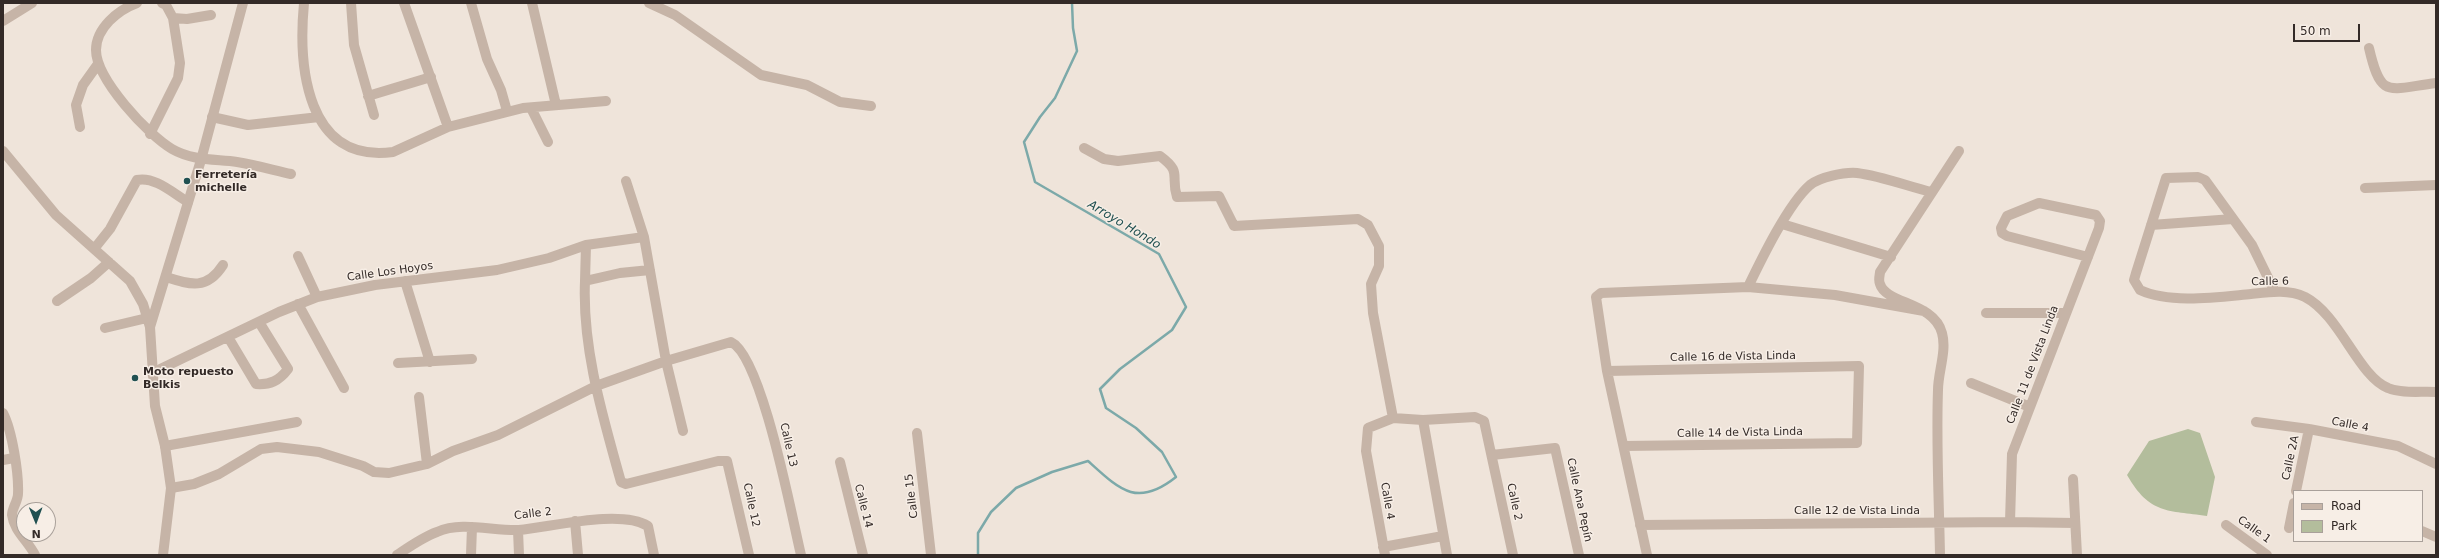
<!DOCTYPE html>
<html>
<head>
<meta charset="utf-8">
<style>
  body { margin:0 }
  #map { position:relative; width:2439px; height:558px; overflow:hidden; background:#efe4da; font-family:"DejaVu Sans",sans-serif }
  canvas { display:block }
  .frame { position:absolute; inset:0; border:4px solid #332a27; pointer-events:none }
  .legend { position:absolute; left:2293px; top:490px; width:130px; height:52px; box-sizing:border-box; background:#f7eee6; border:1px solid #a9a09a; margin:0; padding:5px 7px; list-style:none; font-size:12px; color:#332a27 }
  .legend li { display:flex; align-items:center; gap:8px; height:20px }
  .legend b { width:20px; border:1px solid #a9a09a }
  .north { position:absolute; left:16px; top:502px; width:40px; height:40px; box-sizing:border-box; background:#f7eee6; border:1px solid #a9a09a; border-radius:50%; rotate:179deg; font-size:11px; font-weight:700; line-height:16px; text-align:center; color:#332a27 }
  .north::after { content:''; display:block; margin:auto; width:14px; height:18px; background:#205051; clip-path:polygon(50% 0,100% 100%,50% 72%,0 100%) }
  .scale { position:absolute; left:2293px; top:24px; width:67px; height:18px; box-sizing:border-box; border:2px solid #332a27; border-top:0; padding-left:5px; font-size:12px; line-height:14px; white-space:nowrap; color:#332a27; -webkit-text-stroke:3px #f7eee6; paint-order:stroke }
</style>
</head>
<body>
<div id="map">
<canvas width="2439" height="558"></canvas>
<div class="frame"></div>
<ul class="legend">
<li><b style="height:5px;background:#c6b4a7"></b>Road</li>
<li><b style="height:11px;background:#b3bd9c"></b>Park</li>
</ul>
<div class="north">N</div>
<div class="scale">50 m</div>
</div>
<script>
const g = document.querySelector('canvas').getContext('2d');
g.lineJoin = 'round';
function fillPath(path, color) { g.fillStyle = color; g.fill(path, 'evenodd'); }
function stroke(path, color, width, dash) { g.strokeStyle = color; g.lineWidth = width; g.lineCap = dash ? 'butt' : 'round'; g.setLineDash(dash || []); g.stroke(path); }
function label(font, color, halo, rows, align = 'center') {
  g.font = font + ' "DejaVu Sans",sans-serif'; g.lineWidth = 3; g.setLineDash([]); g.textBaseline = 'middle'; g.strokeStyle = halo; g.fillStyle = color; for (const [text, x, y, turn = 0] of rows) {
    g.save(); g.translate(x, y); g.rotate((+turn || 0) * Math.PI / 180); g.textAlign = isNaN(turn) ? turn : align; if (halo) g.strokeText(text, 0, 0); g.fillText(text, 0, 0); g.restore();
  }
}
const green = new Path2D(`
  M2188,429L2200,433L2215,477L2207,516C2168,510 2150,515 2127,475L2149,441Z`);
const stream = new Path2D(`
  M978,555V533L991,512L1016,488L1052,472L1088,461C1120,490 1137,508 1176,477L1162,452L1136,428L1106,408L1100,389L1120,369L1172,330L1186,307L1159,254L1035,182L1024,142L1040,117L1055,98L1077,51L1073,28L1072,3`);
const minor = new Path2D(`
  M137,3C118,10 96,28 96,50C96,79 148,135 172,149C193,161 215,159 237,162C256,165 273,170 291,174
  M162,3L166,5L173,18L187,19L211,15
  M304,3C298,66 306,164 393,152L448,127
  M351,3L354,45L374,115
  M404,3L448,127L523,108L606,101
  M471,3L487,59L501,90L507,111
  M532,3L556,105
  M649,3L675,15L761,75L807,85L840,102L871,106
  M3,21L32,3
  M2369,48C2381,100 2388,89 2436,83
  M368,96L431,77
  M531,108L548,142
  M212,117L248,125L319,117
  M80,127L76,105L83,85L98,64
  M150,134L178,78L180,63L173,18
  M1084,148L1104,159L1118,161L1160,156C1183,173 1170,175 1177,197L1219,196L1234,226L1358,219L1368,225L1379,246V266L1371,284L1373,313L1393,418
  M3,151L56,215L130,281L143,304L150,327
  M626,181L644,237L666,361L683,431
  M2365,188L2436,185
  M1782,224L1891,257
  M2151,225L2233,219
  M94,249L110,229L137,180C155,176 174,194 188,202
  M298,256L317,297
  M650,270L620,273L585,281C582,349 603,417 621,482L626,484L718,461H727L749,555
  M166,277C191,285 207,290 223,265
  M405,281L430,362
  M585,281L586,245
  M1748,287C1761,260 1788,204 1810,185C1820,177 1844,172 1857,173C1881,176 1907,186 1931,192
  M2275,292L2252,245L2205,180L2198,177L2166,178L2136,273L2134,280L2140,290C2170,304 2218,297 2251,294C2269,292 2288,289 2305,297C2340,315 2358,376 2388,388C2402,394 2421,391 2436,392
  M57,301L91,278L109,262
  M298,304L344,388
  M1986,313H2066
  M105,328L147,318
  M228,337L256,384C270,385 279,381 288,369L259,322
  M398,363L472,359
  M1607,371L1859,366L1857,443L1624,446
  M152,373L279,312L317,297L375,285L497,270L549,258L586,245L644,237
  M1971,383L2030,407
  M419,397L427,464
  M3,413C12,430 19,474 18,494C18,501 12,508 12,515C14,531 28,541 35,555
  M1423,420L1447,555
  M2256,422L2309,429L2398,446L2436,464
  M917,433L931,555
  M165,446L297,422
  M1492,455L1555,448L1579,555
  M3,460L14,458
  M840,462L863,555
  M2073,479L2077,555
  M171,488L194,484L219,474L261,449L277,447L319,452L363,466L374,472L389,473L427,464L453,451L498,435L596,386L666,361L731,342C762,356 792,518 801,555
  M2296,491L2309,429
  M575,521L578,555
  M2010,522L2012,454L2099,228L2100,221L2096,215L2039,203L2007,216L2001,228L2002,233L2007,236L2088,257
  M1640,525L2010,522L2075,523
  M2226,525L2267,555
  M2289,528L2294,503
  M518,530L519,555
  M2422,531L2436,537
  M1383,547L1443,536
  M397,555C409,547 423,537 437,532C462,521 492,531 519,530C552,527 620,509 648,526L654,555
  M471,555L472,527
  M1385,555L1366,451L1368,428L1393,418L1423,420L1475,417L1484,421L1513,555
  M1647,555L1607,371L1596,297L1601,293L1748,287L1835,295L1924,311
  M1940,555C1939,500 1936,445 1938,390C1938,372 1947,351 1942,333C1934,302 1886,304 1880,284C1878,280 1880,275 1880,272L1959,151`);
const tertiary = new Path2D(`
  M163,555L171,488L165,446L155,406L150,327L201,160L243,3`);
const markers = [
  [187,181,4,"#205051"],
  [135,378,4,"#205051"]
];
const poiNames = [
  ["Ferretería",195,175],
  ["michelle",195,188],
  ["Moto repuesto",143,372],
  ["Belkis",143,385]
];
const streetNames = [
  ["Calle Los Hoyos",390,272,-8],
  ["Calle 6",2270,282,-1],
  ["Calle 16 de Vista Linda",1733,357,-1],
  ["Calle 11 de Vista Linda",2033,365,-69],
  ["Calle 4",2350,425,11],
  ["Calle 14 de Vista Linda",1740,433,-1],
  ["Calle 13",788,445,77],
  ["Calle 2A",2291,458,-78],
  ["Calle 15",912,496,-97],
  ["Calle Ana Pepín",1579,500,78],
  ["Calle 4",1387,501,80],
  ["Calle 2",1514,502,78],
  ["Calle 12",751,505,78],
  ["Calle 14",863,506,76],
  ["Calle 12 de Vista Linda",1857,511],
  ["Calle 2",533,514,-7],
  ["Calle 1",2254,530,36]
];
const waterNames = [
  ["Arroyo Hondo",1124,225,31]
];
fillPath(green, '#b3bd9c');
stroke(stream, '#7ca9a9', 2.5);
stroke(minor, '#c6b4a7', 10);
stroke(tertiary, '#c6b4a7', 10);
for (const [x, y, r, color] of markers) { const dot = new Path2D(); dot.arc(x, y, r, 0, 2 * Math.PI); g.fillStyle = color; g.fill(dot); stroke(dot, '#f7eee6', 1.5); }
label('bold 11px', '#332a27', '#f7eee6', poiNames, 'left');
label('11px', '#332a27', '#f7eee6', streetNames);
label('italic 12px', '#205051', '#f7eee6', waterNames);
</script>
</body>
</html>
